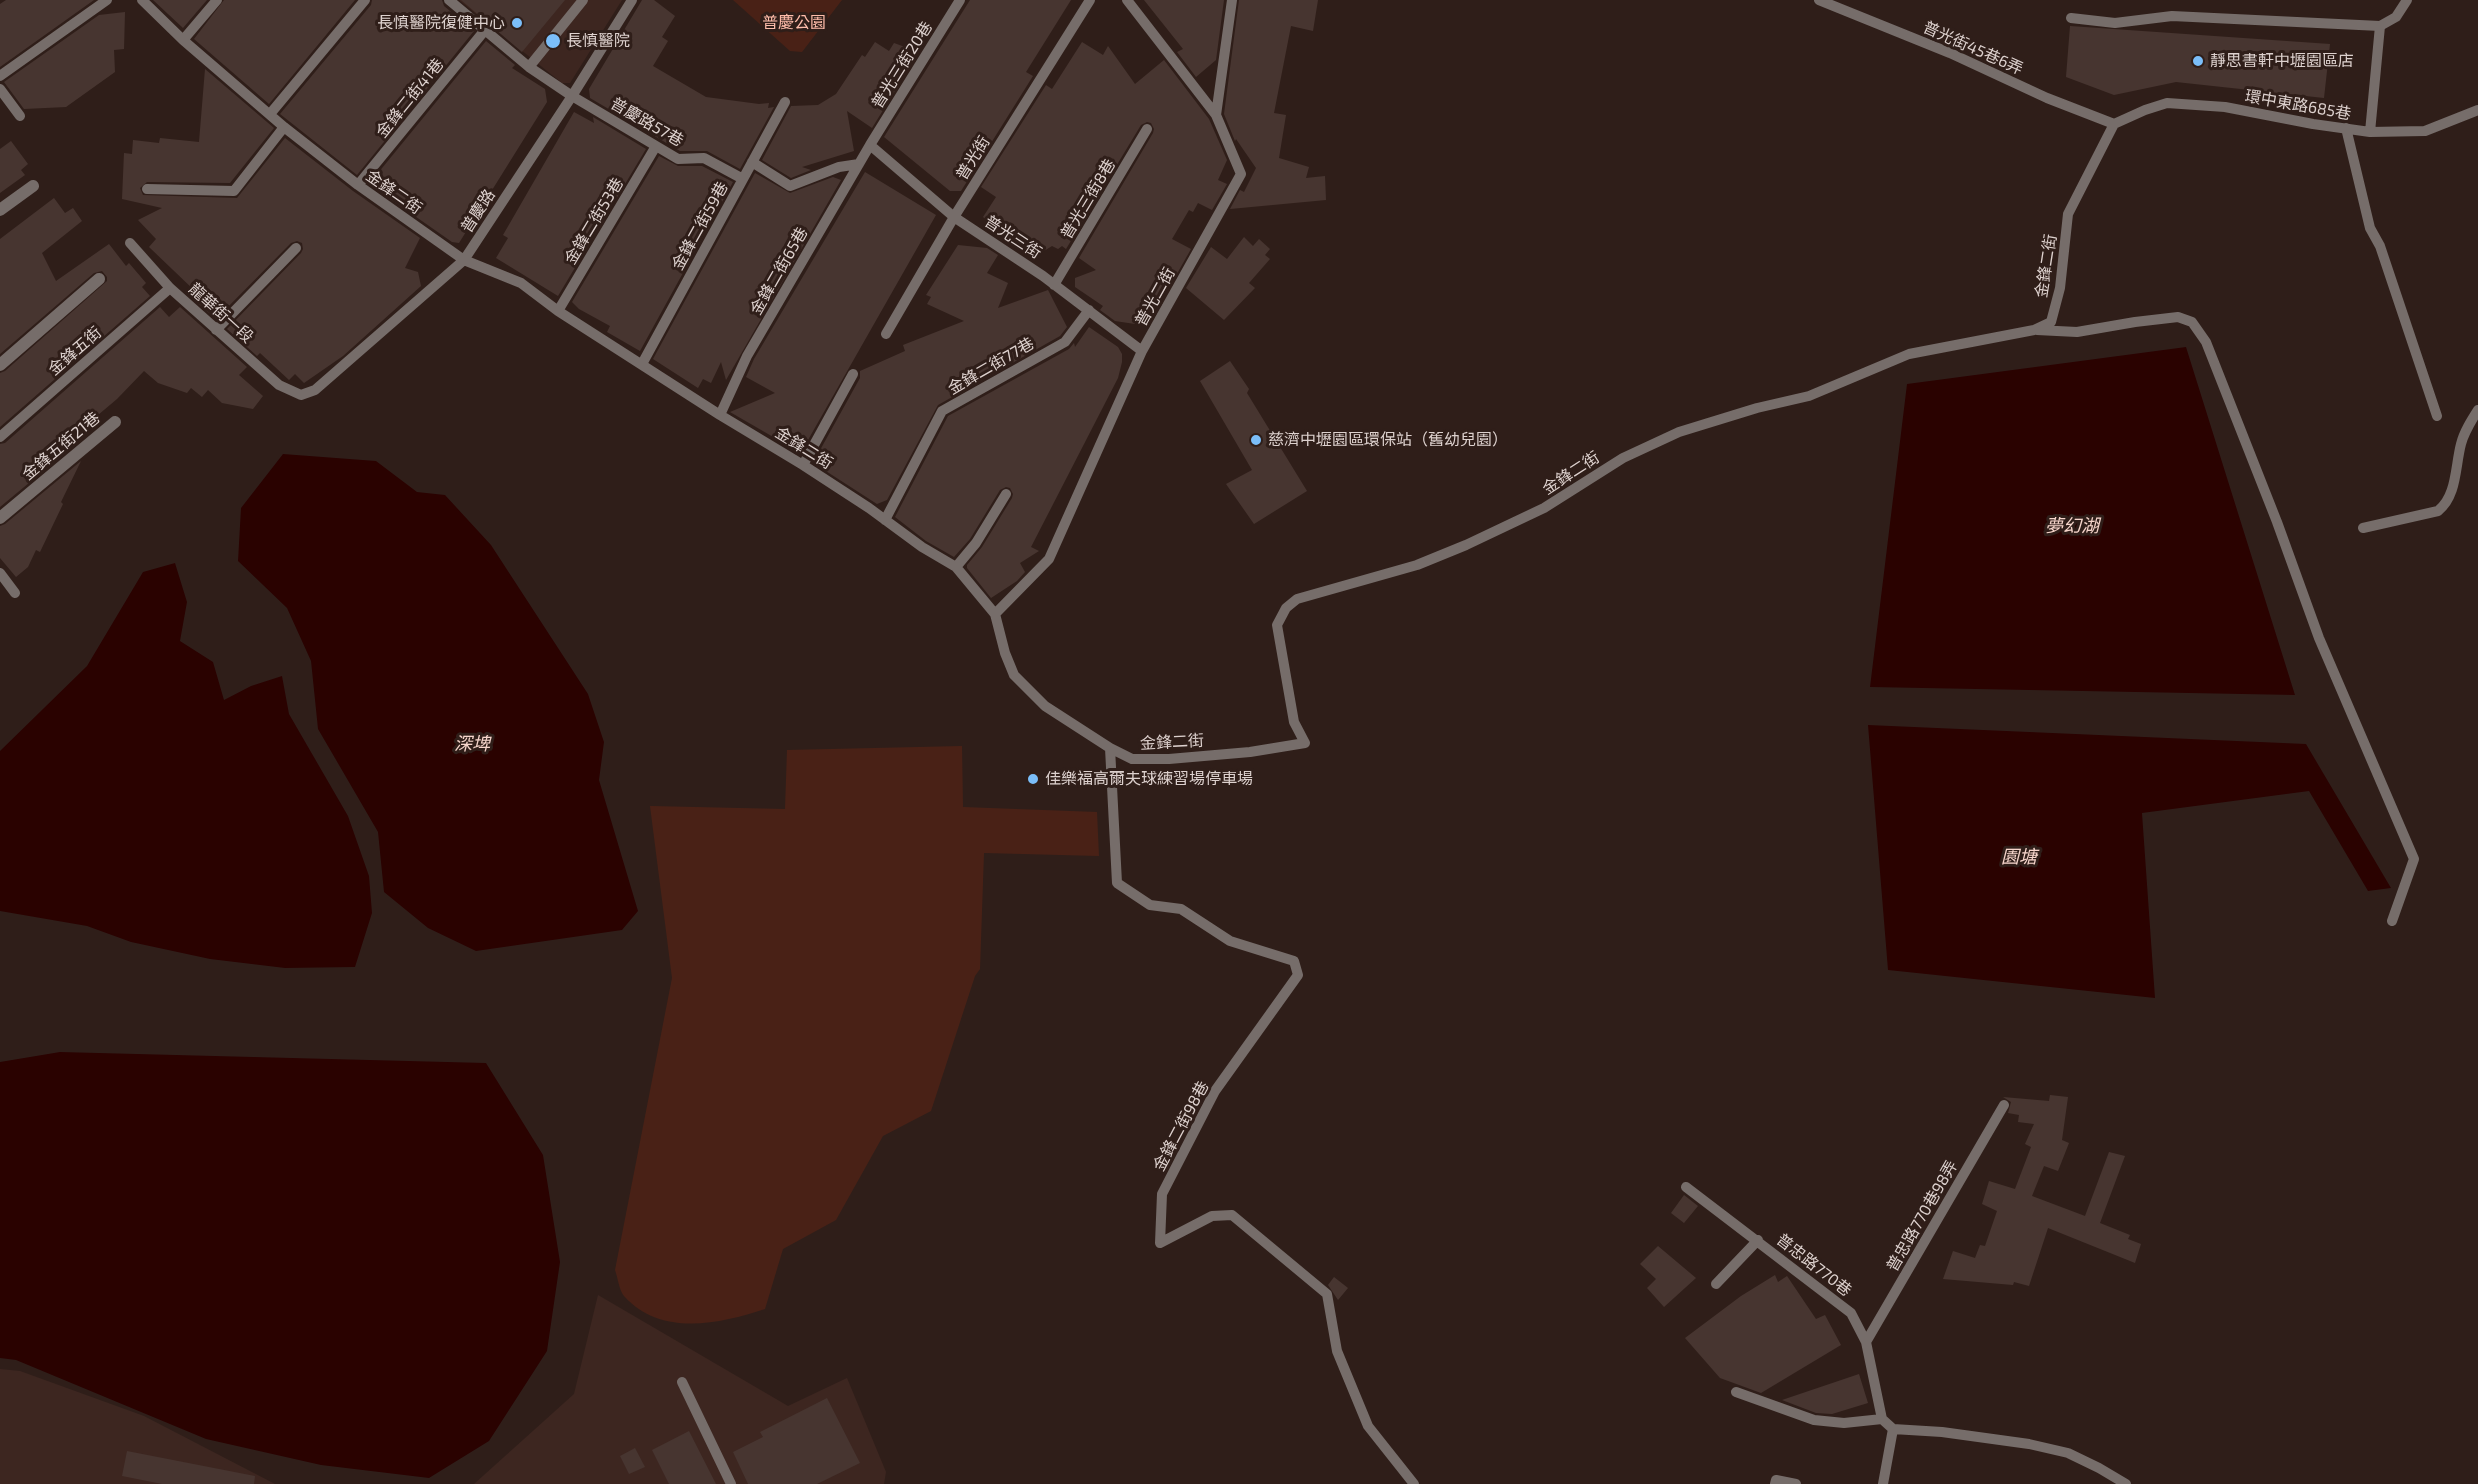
<!DOCTYPE html>
<html>
<head>
<meta charset="utf-8">
<style>
  body { margin:0 }
  canvas { display:block; background:#2f1e19 }
</style>
</head>
<body>
<canvas width="2478" height="1484"></canvas>
<script>
const g = document.querySelector('canvas').getContext('2d');
g.lineJoin = 'round';
function fillPath(path, color) { g.fillStyle = color; g.fill(path, 'evenodd'); }
function stroke(path, color, width, dash) { g.strokeStyle = color; g.lineWidth = width; g.lineCap = dash ? 'butt' : 'round'; g.setLineDash(dash || []); g.stroke(path); }
function label(font, color, halo, rows, align = 'center') {
  g.font = font + ' "Exo 2","Noto Sans TC",sans-serif'; g.lineWidth = 6; g.setLineDash([]); g.textBaseline = 'middle'; g.strokeStyle = halo; g.fillStyle = color; for (const [text, x, y, turn = 0] of rows) {
    g.save(); g.translate(x, y); g.rotate((+turn || 0) * Math.PI / 180); g.textAlign = isNaN(turn) ? turn : align; if (halo) g.strokeText(text, 0, 0); g.fillText(text, 0, 0); g.restore();
  }
}
const built = new Path2D(`
  M459,0H622L570,83H562Z
  M598,1295L788,1406L847,1378L886,1472L884,1484H474L574,1394Z
  M0,1369L20,1371L144,1416L275,1484H0Z`);
const green = new Path2D(`
  M733,0H842L802,52L790,51Z
  M962,746L963,807L1097,812L1099,856L984,853L980,969L975,976L931,1111L883,1136L836,1220L783,1249L765,1309C719,1324 661,1337 624,1296C619,1290 618,1278 615,1270L672,978L650,806L785,809L787,750Z`);
const water = new Path2D(`
  M2186,347L2295,695L1870,687L1907,384Z
  M283,454L376,461L417,492L445,495L491,545L588,694L604,742L599,780L638,911L622,930L476,951L428,928L384,892L378,832L318,729L311,661L287,608L238,561L241,508Z
  M175,563L187,602L180,641L213,662L224,700L251,686L282,676L289,714L348,816L369,876L372,913L355,967L285,968L210,959L131,942L87,926L0,911V751L87,666L143,572Z
  M1868,725L2306,744L2391,888L2368,891L2309,791L2142,813L2155,998L1888,970Z
  M60,1052L486,1063L543,1155L560,1262L547,1351L489,1441L429,1478L321,1465L206,1439L16,1360L0,1358V1062Z`);
const building = new Path2D(`
  M6,0H94L0,67V4Z
  M153,0H207L183,28Z
  M224,0H355L269,104L194,39Z
  M372,0H442L444,6L474,31L357,175L280,114L371,5Z
  M461,0H565L522,52Z
  M642,0H654L675,16L662,37L668,41L653,66L706,97L759,104L769,103L768,108L774,107L740,169L707,151H680L590,98L589,89Z
  M970,0H1071L1026,72L1033,76L961,191H950L884,137Z
  M1144,0H1224L1216,60L1196,77L1177,52L1183,49Z
  M1239,0H1318L1313,31L1291,26L1274,113L1286,115L1279,158L1309,167L1306,178L1325,176L1326,200L1230,209L1240,190L1244,192L1256,168L1236,139L1235,141L1224,114Z
  M125,12L124,49L114,50L115,72L66,107L24,109L4,82L99,15Z
  M2070,26L2330,44L2324,98L2176,82L2114,95L2066,77Z
  M486,41L515,65L512,68L545,89L547,102L459,243L452,242L369,184Z
  M875,42L889,51L894,43L905,47L906,44L919,52L872,128L847,111L854,151L802,167L811,170L791,178L762,160L791,106L818,105L836,94L862,55L865,57Z
  M1082,42L1103,55L1108,46L1135,84L1164,60L1209,119L1227,160L1218,180L1227,184L1212,210L1198,203L1193,212L1189,210L1172,239L1191,249L1174,279L1171,276L1150,317L1145,321L1135,324L1115,321L1100,310L1103,306L1075,287V278L1096,270L1079,258L1153,133L1154,129L1151,123L1147,122L1141,125L1066,249L1062,246L1058,249L1052,246L1036,256L1030,255L983,217L996,197L981,187L1046,85L1052,89Z
  M205,69L274,128L230,183L147,182L140,188L143,195L237,198L285,138L353,191L420,238L405,268L418,272L421,286L343,356L304,383L295,374L289,380L260,353L257,356L227,329L301,253L303,249L302,243L297,241L291,243L216,319L190,296L195,291L149,247L156,239L138,220L162,208L122,199L124,153L132,154L133,140L159,143L160,138L199,142Z
  M574,112L594,123L593,117L646,149L558,296L496,258L508,238L503,235Z
  M11,141L28,164L21,170L25,175L0,193V149Z
  M659,156L678,166H702L733,182L640,351L607,332L610,326L579,309L572,302Z
  M865,172L936,215L804,447L794,449L730,412L775,393L746,377L754,359Z
  M755,173L790,193L833,177L841,180L726,380L721,362L711,383L703,379L698,388L653,359Z
  M54,198L65,213L73,208L82,221L42,253L56,281L109,244L126,266L129,263L146,283L142,287L150,296L0,427V373L5,371L107,281V277L102,271L94,273L0,354V239Z
  M1244,237L1253,246L1259,239L1270,249L1265,255L1270,259L1249,283L1255,288L1224,320L1186,288L1211,247L1227,259Z
  M958,245L987,248L998,255L987,273L1008,283L998,308L1048,290L1067,327L1060,336L938,405L887,500L877,504L815,464L814,461L860,378V371L905,351L903,345L964,321L927,304L931,297L926,295Z
  M160,307L169,317L180,307L247,367L239,375L263,396L253,409L222,403L208,390L202,397L191,388L187,393L158,383L144,371L117,399L66,442L71,448L0,507V444L5,443Z
  M1089,327L1118,347L1122,354V362L1118,378L1031,547L1039,551L1020,563L1025,572L1017,581L991,598L967,568V565L982,547L1012,498L1013,494L1010,488L1006,487L1000,490L970,539L954,557L926,541L895,517L948,416L1069,349L1074,343L1075,347Z
  M1230,361L1249,389L1247,393L1307,491L1254,524L1226,484L1252,470L1200,381Z
  M81,461L61,502L63,504L40,552L36,550L28,567L16,577L0,558V526L5,524Z
  M2050,1095L2068,1097L2062,1140L2069,1143L2058,1171L2044,1166L2032,1196L2085,1216L2109,1152L2125,1156L2100,1223L2130,1235L2128,1239L2141,1244L2135,1263L2048,1228L2029,1286L2014,1282L2013,1285L1943,1279L1953,1251L1975,1258L1980,1245L1985,1246L1997,1211L1982,1204L1989,1181L2015,1189L2031,1147L2025,1144L2034,1124L2018,1122L2019,1115L2008,1113L2011,1102L2003,1097L2049,1101Z
  M1684,1195L1698,1206L1684,1223L1671,1213Z
  M1658,1246L1696,1278L1664,1307L1647,1288L1656,1279L1640,1264Z
  M1775,1275L1778,1282L1787,1276L1816,1319L1825,1315L1841,1345L1761,1393L1720,1378L1685,1338L1741,1296Z
  M1334,1277L1348,1288L1338,1300L1328,1285Z
  M1859,1374L1868,1403L1832,1414L1816,1413L1782,1400Z
  M827,1398L860,1463L817,1484H748L733,1452L763,1437L760,1432Z
  M689,1431L716,1484H669L652,1450Z
  M635,1448L645,1467L629,1474L620,1456Z
  M127,1451L255,1476L254,1484H162L122,1476Z`);
const lane = new Path2D(`
  M142,0L183,40L284,127L358,185L464,260L521,283L558,311L720,415L803,465L869,508L922,547L956,567L995,614L1005,653L1014,675L1045,706L1110,748L1132,759H1169L1250,752L1305,743L1294,722L1277,625L1286,608L1297,599L1417,565L1466,545L1544,508L1623,458L1679,432L1757,408L1809,396L1909,354L2034,330L2051,322L2060,288L2068,214L2114,124
  M449,0L529,67L572,96L678,159L704,158L743,179
  M1819,0L1950,53L2047,98L2114,124
  M2071,18L2115,23L2172,16L2380,26
  M183,40L217,0
  M529,67L583,0
  M0,76L107,0
  M0,89L20,116
  M270,114L365,0
  M1216,115L1232,0
  M2114,124L2145,110L2167,103L2225,107L2313,124L2370,132L2425,131L2478,110
  M2346,128L2370,228L2380,246L2437,416
  M2370,132L2380,26L2396,17L2407,0
  M870,145L954,217L1043,276L1142,351
  M752,162L790,186L839,167L859,164
  M358,185L485,30
  M147,189L234,191L284,127
  M130,243L170,288L279,385L301,395L315,390L464,260L572,96L632,0
  M1054,285L1147,129
  M558,311L656,146
  M216,330L296,248
  M2037,330L2077,332L2135,322L2178,317L2192,322L2206,342L2277,522L2319,638L2414,859L2392,921
  M886,334L954,217L1090,0
  M642,364L785,102
  M720,415L747,356L870,145L960,0
  M0,437L170,288
  M803,465L853,374
  M885,520L942,411L1065,342L1089,310
  M2363,528L2438,511C2457,496 2455,467 2461,444C2464,432 2471,421 2478,410
  M956,567L976,543L1006,494
  M0,573L15,593
  M995,614L1049,559L1142,351L1241,174L1216,115L1127,0
  M1110,748L1117,883L1150,905L1181,909L1230,941L1294,961L1298,975L1215,1091L1162,1194L1160,1243L1212,1216L1232,1215L1327,1294L1337,1351L1368,1426L1414,1484
  M1686,1187L1851,1313L1866,1342L1882,1419L1893,1429
  M1716,1284L1758,1240
  M1866,1342L2004,1105
  M682,1382L731,1484
  M1736,1392L1814,1420L1844,1423L1882,1419
  M1775,1484L1776,1480L1796,1484
  M1883,1484L1893,1429L1942,1432L2029,1444L2068,1453L2099,1468L2126,1484`);
const street = new Path2D(`
  M0,210L33,186
  M0,365L99,279
  M0,518L115,422`);
const markers = [
  [517,23,6,"#7bbef9"],
  [553,41,8,"#7bbef9"],
  [2198,61,6,"#7bbef9"],
  [1256,440,6,"#7bbef9"],
  [1033,779,6,"#7bbef9"]
];
const poiNames = [
  ["長慎醫院復健中心",505,23,"right"],
  ["長慎醫院",566,41],
  ["靜思書軒中壢園區店",2210,61],
  ["慈濟中壢園區環保站（舊幼兒園）",1268,440],
  ["佳樂福高爾夫球練習場停車場",1045,779]
];
const parkNames = [
  ["普慶公園",794,23]
];
const streetNames = [
  ["普光街45巷6弄",1973,48,24],
  ["普光三街20巷",902,65,-58],
  ["金鋒二街41巷",410,98,-51],
  ["環中東路685巷",2298,105,10],
  ["普慶路57巷",647,122,30],
  ["普光街",973,158,-58],
  ["金鋒二街",394,192,35],
  ["普光三街8巷",1088,199,-59],
  ["普慶路",478,211,-57],
  ["金鋒二街53巷",594,221,-59],
  ["金鋒二街59巷",700,226,-61],
  ["普光三街",1013,237,33],
  ["金鋒二街",2046,266,-81],
  ["金鋒二街65巷",779,271,-60],
  ["普光二街",1155,297,-61],
  ["龍華街一段",221,313,42],
  ["金鋒五街",75,351,-41],
  ["金鋒二街77巷",991,366,-30],
  ["金鋒五街21巷",61,446,-40],
  ["金鋒二街",804,448,32],
  ["金鋒二街",1571,473,-33],
  ["金鋒二街",1172,742,-3],
  ["金鋒二街98巷",1181,1126,-62],
  ["普忠路770巷98弄",1922,1216,-60],
  ["普忠路770巷",1814,1265,38]
];
const waterNames = [
  ["夢幻湖",2072,526],
  ["深埤",472,744],
  ["園塘",2019,857]
];
fillPath(built, '#3d2620');
fillPath(green, '#492116');
fillPath(water, '#2a0200');
fillPath(building, '#473530');
stroke(lane, '#766d6a', 10);
stroke(street, '#766d6a', 12);
for (const [x, y, r, color] of markers) { const dot = new Path2D(); dot.arc(x, y, r, 0, 2 * Math.PI); g.fillStyle = color; g.fill(dot); stroke(dot, '#2f1e19', 2); }
label('16px', '#ddd1ce', '#2f1e19', poiNames, 'left');
label('16px', '#fdbcaa', '#2f1e19', parkNames);
label('16px', '#ddd1ce', '#2f1e19', streetNames);
label('italic 18px', '#f6d5cb', '#2f1e19', waterNames);
</script>
</body>
</html>
